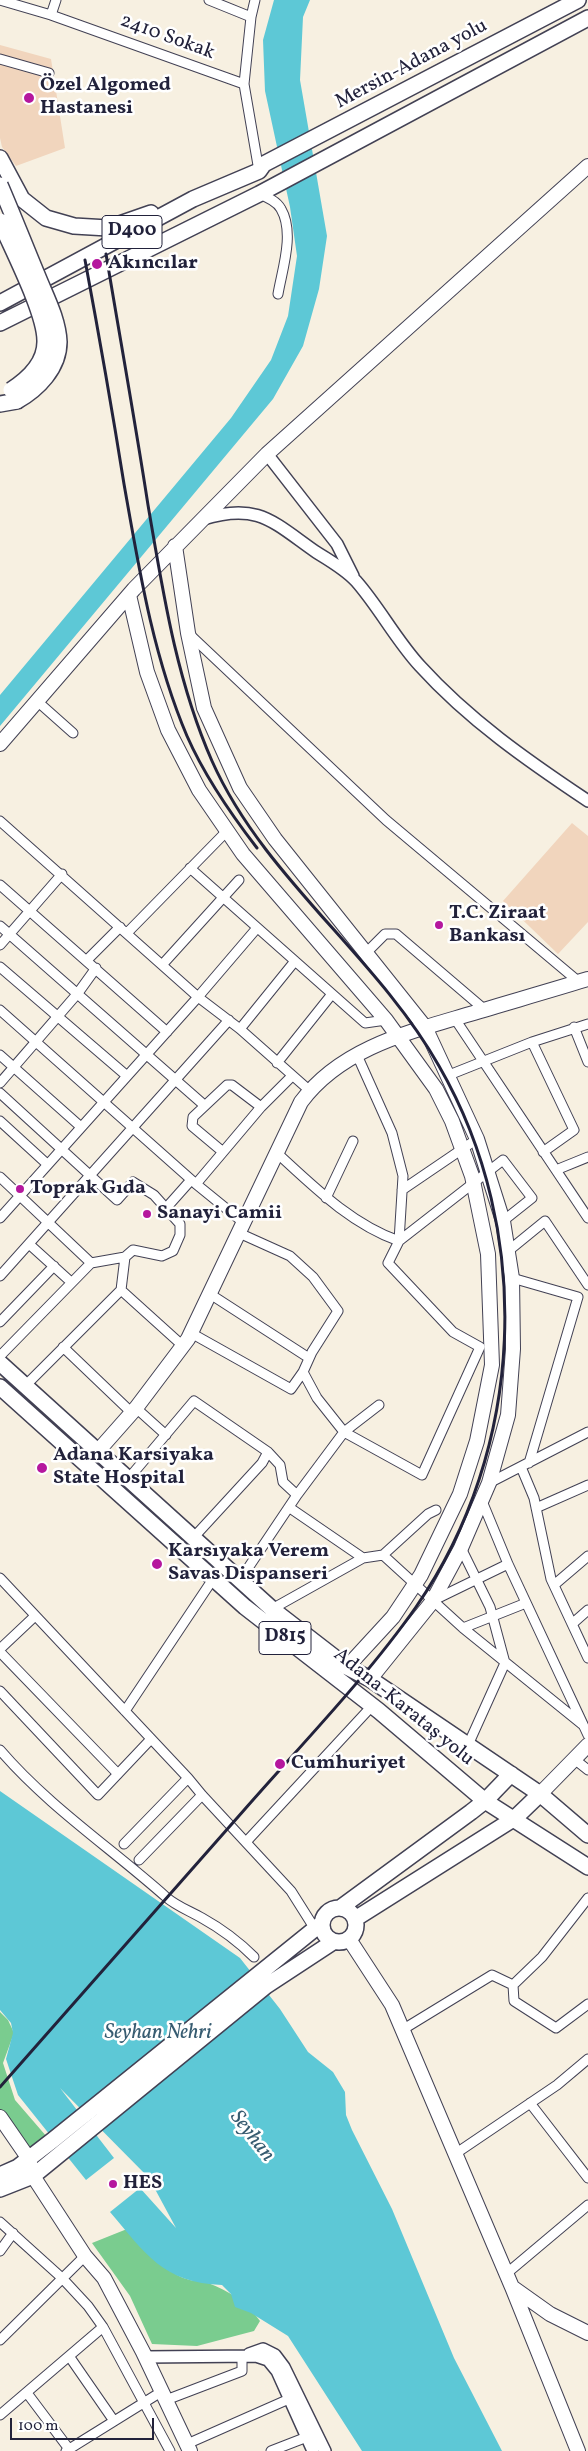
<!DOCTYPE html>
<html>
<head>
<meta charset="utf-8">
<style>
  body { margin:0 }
  #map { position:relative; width:588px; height:2451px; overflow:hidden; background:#f7f0e1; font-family:Vollkorn,serif }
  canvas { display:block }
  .scale { position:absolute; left:10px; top:2418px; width:144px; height:22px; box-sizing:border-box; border:2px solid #22223b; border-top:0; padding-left:6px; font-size:15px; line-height:18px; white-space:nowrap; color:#22223b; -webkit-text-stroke:4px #fff; paint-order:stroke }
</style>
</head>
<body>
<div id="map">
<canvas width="588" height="2451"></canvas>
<div class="scale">100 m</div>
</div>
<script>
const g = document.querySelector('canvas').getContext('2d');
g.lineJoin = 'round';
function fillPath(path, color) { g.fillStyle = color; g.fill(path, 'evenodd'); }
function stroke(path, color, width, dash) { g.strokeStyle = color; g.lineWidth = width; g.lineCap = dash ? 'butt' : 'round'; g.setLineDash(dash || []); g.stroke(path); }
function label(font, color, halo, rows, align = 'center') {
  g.font = font + ' Vollkorn,serif'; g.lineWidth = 5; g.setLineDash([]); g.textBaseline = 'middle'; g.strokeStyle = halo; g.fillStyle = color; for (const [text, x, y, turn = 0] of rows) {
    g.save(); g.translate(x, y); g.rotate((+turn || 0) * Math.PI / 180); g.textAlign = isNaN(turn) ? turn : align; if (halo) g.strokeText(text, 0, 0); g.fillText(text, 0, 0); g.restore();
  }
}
const built = new Path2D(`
  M0,45L51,59L65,148L16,166L2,147L0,138Z
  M572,823L588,836V922L558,954L503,901Z`);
const green = new Path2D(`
  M0,2012L8,2020L14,2033L3,2063L15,2100L47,2137L30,2148L0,2112Z
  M127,2229C141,2243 164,2269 181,2277C189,2281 200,2281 208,2283C228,2290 248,2304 260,2321L254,2331L197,2346L152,2344L130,2296L92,2243Z`);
const water = new Path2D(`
  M274,0H310L303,17L300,80L327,236L319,289L303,346L273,399L0,726V695L231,418L271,360L288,316L297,256L290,207L265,91L263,40Z
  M0,1791L240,1958L280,2009L308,2052L333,2072L345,2092L346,2115L352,2130L392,2209L454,2358L502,2451H362L288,2336L251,2313L235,2307L231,2294L222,2285C163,2283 145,2253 110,2212L140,2188L176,2228L149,2178L60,2088L114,2158L86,2180L18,2095L6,2059L13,2033L11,2023L0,2010Z`);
const minor = new Path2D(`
  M0,0L51,15L244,84
  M209,0L251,17
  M255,0L251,17L244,84L259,171
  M51,15L56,0
  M0,59L49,73
  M259,194C267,197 277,201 281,209C295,233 282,270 278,294
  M188,633L386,820L579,982
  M37,701L73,733
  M0,821L198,997L240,1029L309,1090
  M190,868L365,1023L386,1020
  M0,885L167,1032
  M0,926L204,1105
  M127,933L226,832
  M0,945L62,874
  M367,952L385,934H396L485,1010
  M87,960L120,927
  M162,965L239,880
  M0,967L127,1076
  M0,1010L196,1184L244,1223
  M455,1019L588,1218
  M574,1027L588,1062
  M240,1029L295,961
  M532,1042L574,1130L543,1152
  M0,1055L81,1127
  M277,1063L332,994
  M449,1075L532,1042L588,1024
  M0,1083L78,993L96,968
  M0,1093L117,1200L133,1182L154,1195L180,1224V1235L173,1251L162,1256L133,1250L125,1257
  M0,1121L47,1164
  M223,1152L192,1126L193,1117L227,1085H232L261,1107
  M277,1153C314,1187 351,1224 399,1241L503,1160L532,1198L503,1221
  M556,1170L588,1157
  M0,1177L91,1263L125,1257L121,1290L183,1346
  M196,1184L261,1107L292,1076
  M402,1190L477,1139
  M326,1198L353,1141
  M167,1207L191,1180
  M0,1218L198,997L257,928
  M29,1244L71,1282
  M507,1252L545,1221L588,1285
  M0,1276L229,1020
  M512,1278L578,1297L529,1463
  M210,1294L309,1358
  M0,1322L54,1266
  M191,1333L291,1389L303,1372L312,1352L338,1311L313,1277L290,1256L239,1233
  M63,1347L132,1413
  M0,1356L91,1263
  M303,1372L317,1398L344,1432L422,1475L480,1347L453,1332L388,1263L399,1241L403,1176L392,1133L357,1055
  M25,1386L121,1290
  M136,1408L166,1435
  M521,1467L534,1498L551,1579L588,1658
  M129,1478L194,1401L268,1452L280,1465L283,1482L297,1495L240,1580
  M489,1483L588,1432
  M297,1495L344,1432L379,1405
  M482,1501L508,1564L588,1735
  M290,1508L363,1558
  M536,1508L588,1485
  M194,1537L262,1463L268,1452
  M461,1548L490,1607L505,1663L468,1745
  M383,1555L463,1628L583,1725
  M0,1578L188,1778L202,1795L291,1891L315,1929
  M554,1585L588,1556
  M434,1600L508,1564
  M272,1609L363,1558L383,1555L428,1514L436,1510
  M572,1624L588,1610
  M463,1628L526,1603
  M0,1649L35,1616
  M0,1652L118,1774
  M0,1691L98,1795L151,1739
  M125,1711L213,1579
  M0,1750C48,1806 111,1848 166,1897C176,1906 190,1911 202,1918C220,1928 239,1942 254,1957
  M573,1758L588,1770
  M246,1842L372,1706
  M124,1844L188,1778
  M139,1860L202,1795
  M513,1985L514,2001L556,2028L588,2004
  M402,2030L492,1975L513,1985L542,1957L588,1898
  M530,2103L588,2178
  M455,2154L557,2085L588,2059
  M0,2222L62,2278L88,2306L103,2327L170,2451
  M0,2251L13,2233
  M506,2274L588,2205
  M0,2340L85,2256
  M69,2356L114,2421
  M27,2393L69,2449
  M166,2400L242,2371V2356
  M0,2415L103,2327
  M187,2444L289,2399
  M66,2451L161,2392
  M271,2451L307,2437`);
const tertiary = new Path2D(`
  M267,454L337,544L353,576
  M203,519C258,502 273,522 316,552C329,560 345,569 356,581C379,607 396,640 420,666C469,720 528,761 588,801
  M249,2354L263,2349L275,2355L284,2367L325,2451
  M145,2357L256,2356L268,2360L277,2371L313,2451`);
const secondary = new Path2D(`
  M175,546L188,633L204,708L240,788L275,839L425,1027L477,1139L503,1221L512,1278L513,1349L508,1415L489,1483L461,1548L432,1602L370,1679
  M129,595L147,672L168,730L199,790L243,854L386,1020L436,1089L452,1121L472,1176L488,1254L492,1365L477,1441L460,1494L421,1575L393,1617L347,1667
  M0,744L134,589L267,454L588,166
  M98,1451L136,1408L188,1339L301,1102C341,1048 409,1032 470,1014C510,1002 549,991 588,979
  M540,1794L588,1745
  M349,1939L392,2005L512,2287L550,2314L588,2333
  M0,2117L29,2159L33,2176L85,2256L104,2278L143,2352L190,2451
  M512,2287L578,2451`);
const primary = new Path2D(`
  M0,1363L272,1609L347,1667L370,1679L540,1794L588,1835
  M0,1387L245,1607L379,1711L485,1801L588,1867
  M322 1925a17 17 0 1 1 34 0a17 17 0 1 1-34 0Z
  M340,1908L471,1812L485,1801L511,1774
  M355,1919L515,1818L540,1794
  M0,2175L18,2167L53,2140L322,1923
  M0,2189L33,2176L266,1986L333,1942`);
const trunk = new Path2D(`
  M0,158L22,199L46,218L74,226L108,228L151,213
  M0,303L193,199L259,171L264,164L578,0
  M0,323L259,194L588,18
  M0,404L17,401`);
const rail = new Path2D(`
  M85,260C99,335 112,409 124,484C139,569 153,656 187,736C205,777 230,813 257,848
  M0,2087C82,1995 163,1902 245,1809C301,1745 367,1677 416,1607C525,1450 535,1232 439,1066C376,955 264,878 212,761C176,679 163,592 148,505C135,421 120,338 106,254`);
const trunkBridge = new Path2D(`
  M0,185C13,215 25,246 38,277C46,297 58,319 59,342C59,368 38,389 17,401
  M0,221C12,249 46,314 45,342C45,363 28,379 11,390`);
const markers = [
  [29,98,6,"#b5179e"],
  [97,264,6,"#b5179e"],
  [439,925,5,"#b5179e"],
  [20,1189,5,"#b5179e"],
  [147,1214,5,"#b5179e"],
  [42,1468,6,"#b5179e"],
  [157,1564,6,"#b5179e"],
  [280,1764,6,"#b5179e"],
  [113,2184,5,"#b5179e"]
];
const shields = [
  [132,232,60],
  [285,1638,52]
];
const shieldNames = [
  ["D400",132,232],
  ["D815",285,1638]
];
const streetNames = [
  ["2410 Sokak",167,38,20],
  ["Mersin-Adana yolu",412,65,-28],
  ["Adana-Karataş yolu",403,1708,39]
];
const poiNames = [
  ["Özel Algomed",40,86],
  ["Hastanesi",40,109],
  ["Akıncılar",108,264],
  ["T.C. Ziraat",449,914],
  ["Bankası",449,937],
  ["Toprak Gıda",30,1189],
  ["Sanayi Camii",157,1214],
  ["Adana Karsiyaka",53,1456],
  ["State Hospital",53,1479],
  ["Karsıyaka Verem",168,1552],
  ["Savas Dispanseri",168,1575],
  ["Cumhuriyet",291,1764],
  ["HES",123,2184]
];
const waterNames = [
  ["Seyhan Nehri",158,2034],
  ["Seyhan",251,2137,52]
];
fillPath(built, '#f1d5bd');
fillPath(green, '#7acc8f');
fillPath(water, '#5dc8d6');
stroke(minor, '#424154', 11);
stroke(tertiary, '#424154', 14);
stroke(secondary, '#424154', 16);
stroke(primary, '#424154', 18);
stroke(trunk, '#424154', 18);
stroke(minor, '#fff', 9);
stroke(tertiary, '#fff', 11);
stroke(secondary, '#fff', 14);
stroke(primary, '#fff', 15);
stroke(trunk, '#fff', 15);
stroke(rail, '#22223b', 3);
stroke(trunkBridge, '#424154', 18, []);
stroke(trunkBridge, '#fff', 15);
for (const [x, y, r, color] of markers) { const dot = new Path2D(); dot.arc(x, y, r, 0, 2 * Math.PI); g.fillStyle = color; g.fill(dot); stroke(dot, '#fff', 2); }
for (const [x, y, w] of shields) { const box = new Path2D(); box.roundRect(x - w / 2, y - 16.5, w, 33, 4); g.fillStyle = '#fff'; g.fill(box); stroke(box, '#22223b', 1); }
label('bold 19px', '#22223b', null, shieldNames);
label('20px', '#22223b', '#fff', streetNames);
label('bold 20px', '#22223b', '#fff', poiNames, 'left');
label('italic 21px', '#375c71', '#fff', waterNames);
</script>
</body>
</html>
